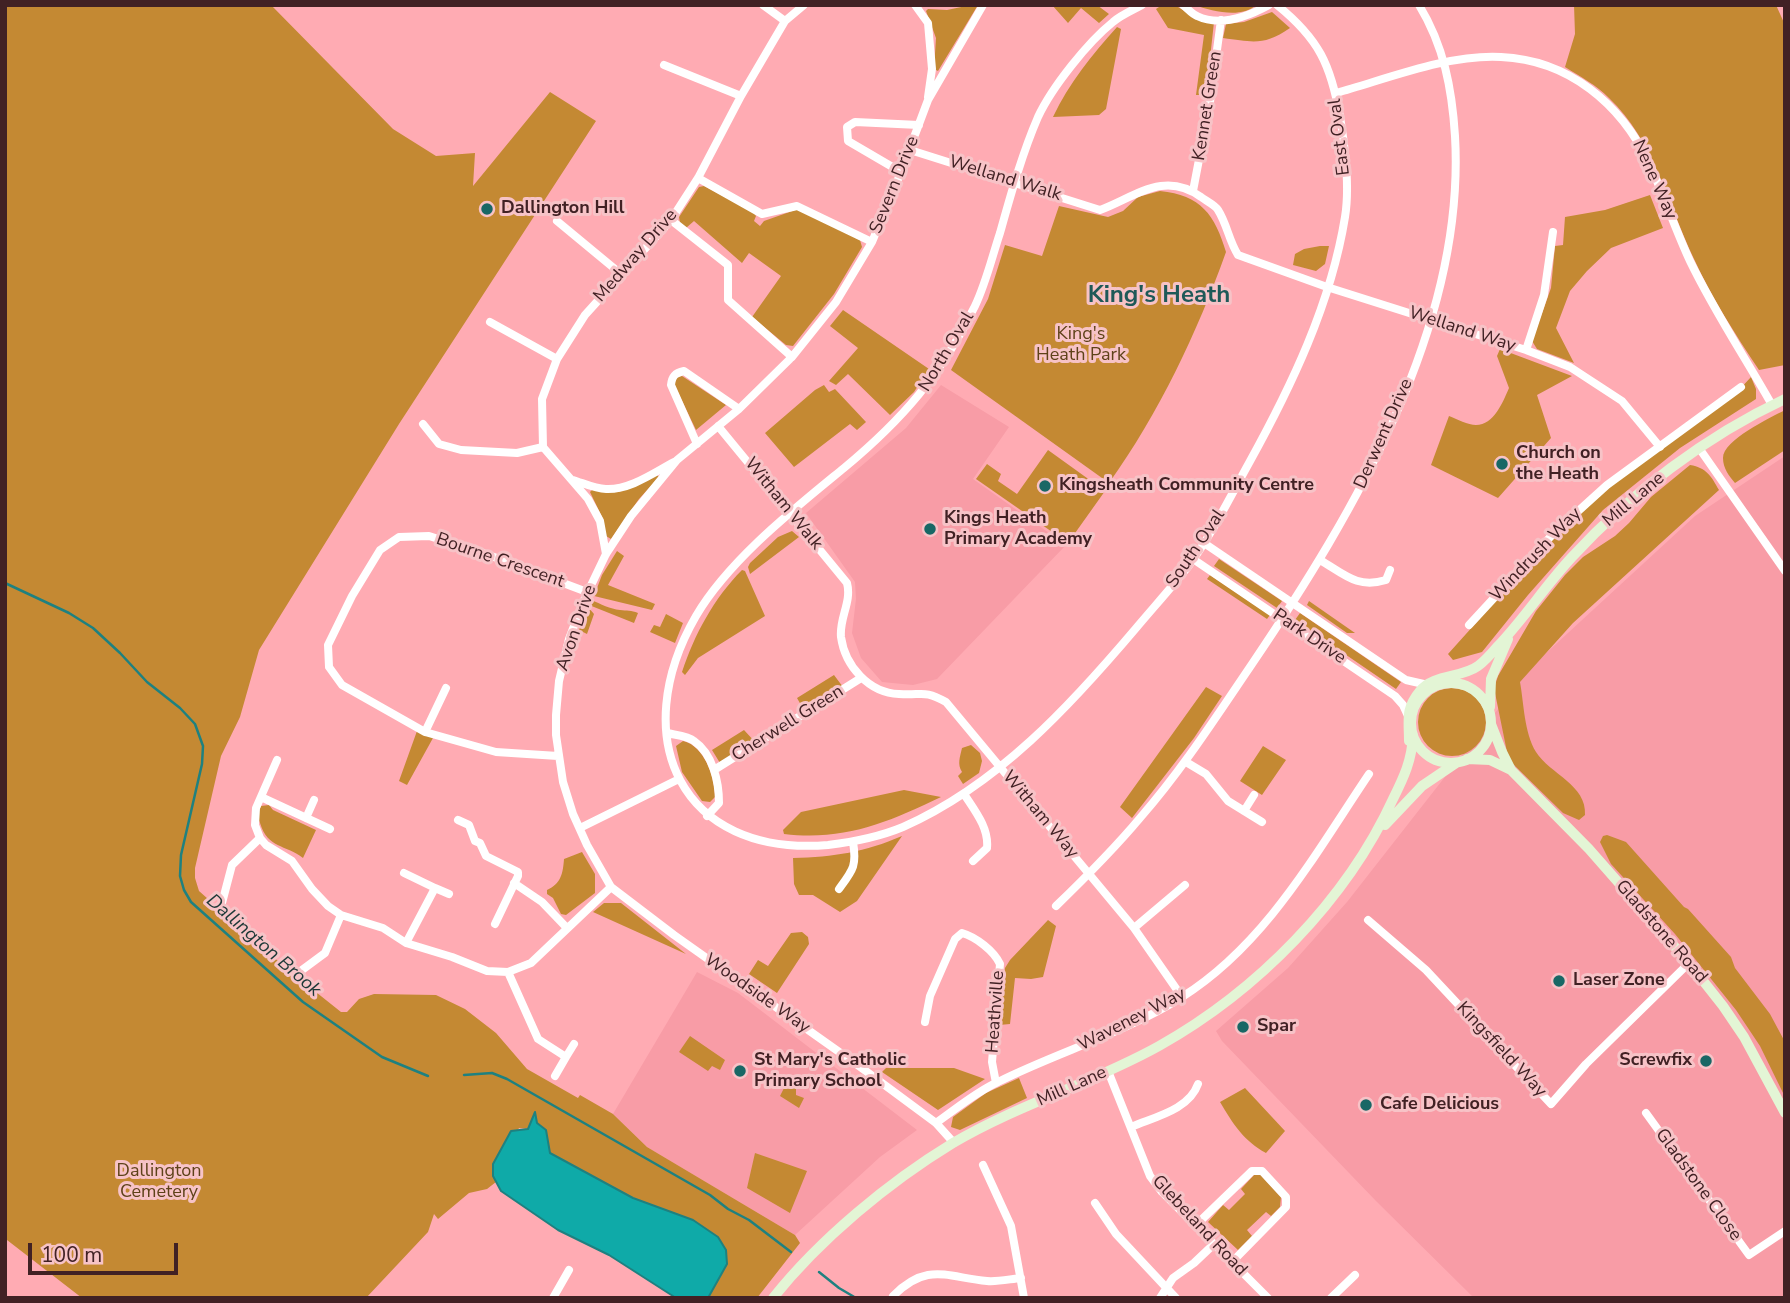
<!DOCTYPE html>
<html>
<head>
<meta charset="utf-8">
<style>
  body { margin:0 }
  #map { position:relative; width:1790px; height:1303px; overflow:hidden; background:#ffabb3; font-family:"Nunito Sans",sans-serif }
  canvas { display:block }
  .frame { position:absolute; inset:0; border:7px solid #412124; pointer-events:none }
  .scale { position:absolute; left:28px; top:1243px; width:150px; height:32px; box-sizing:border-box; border:4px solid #412124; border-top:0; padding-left:9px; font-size:21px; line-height:24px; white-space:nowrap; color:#412124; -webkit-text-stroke:5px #f7c3c7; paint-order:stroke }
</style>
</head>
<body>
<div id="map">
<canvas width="1790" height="1303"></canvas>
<div class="frame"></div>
<div class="scale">100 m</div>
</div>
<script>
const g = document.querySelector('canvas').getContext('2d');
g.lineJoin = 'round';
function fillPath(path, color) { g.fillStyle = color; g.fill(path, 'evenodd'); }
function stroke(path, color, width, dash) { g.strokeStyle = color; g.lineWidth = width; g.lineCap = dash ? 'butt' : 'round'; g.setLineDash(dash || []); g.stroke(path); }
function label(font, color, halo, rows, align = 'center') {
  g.font = font + ' "Nunito Sans",sans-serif'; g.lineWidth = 6; g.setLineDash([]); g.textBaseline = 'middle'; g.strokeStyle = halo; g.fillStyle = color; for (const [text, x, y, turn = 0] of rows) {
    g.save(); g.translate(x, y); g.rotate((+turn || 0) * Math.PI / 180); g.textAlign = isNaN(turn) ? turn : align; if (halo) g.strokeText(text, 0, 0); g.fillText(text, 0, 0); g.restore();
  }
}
const built = new Path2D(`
  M941,385L1009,427L973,479L1066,545L937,679L913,685L882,682L861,658L852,633L856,599L855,582L806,513L906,428Z
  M1785,456V1298H1474L1376,1201L1222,1041L1216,1031L1288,968L1347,902L1531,667L1695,516Z
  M697,972L738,993L917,1130L880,1157L795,1235L647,1147L613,1114Z`);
const green = new Path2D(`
  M5,5H271L393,129L436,156L475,153L473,186L550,92L596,121L399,424L259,650L240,717L221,756L195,868V878L199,891L287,969L341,1012H347L359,999L374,994L436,995L465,1009L496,1033L527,1069L578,1098L580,1095L613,1114L647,1147L795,1235L800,1243L757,1298H708L727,1264L693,1220L633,1198L549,1153L546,1130L537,1123L535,1113L528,1129L519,1128L493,1176L496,1182L487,1189L469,1193L438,1219L434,1214L428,1232L366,1298H82L7,1240L5,1242Z
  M971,5H978L938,71L934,69L936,38L926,11L928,9L947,10Z
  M1052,5H1097L1109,14L1099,23L1081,8L1068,23Z
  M1162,5H1175L1189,14L1214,22L1206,95H1196L1204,35L1168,28L1156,9Z
  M1194,5H1256C1241,19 1212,11 1194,5Z
  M1574,5H1776L1785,25V365L1759,370C1735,334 1712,298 1694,259C1668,204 1654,141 1609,98C1596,85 1581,77 1565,67L1575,34Z
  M1272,12L1290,28C1264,46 1253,42 1223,38L1226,24L1244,22Z
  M1117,27L1121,29L1106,109L1099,115L1053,117C1069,83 1092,55 1117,27Z
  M704,186L753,212L756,216L754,221L760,226L764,221L798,209L860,240L862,247L834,294L793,346L786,345L752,317L781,276L749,253L742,263L694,221L686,228L680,223L679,217L699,187Z
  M1160,191C1201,195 1215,215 1226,252C1197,333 1159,413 1109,483L951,370L988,299L1005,245L1042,256L1059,206L1108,217L1123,211L1138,197Z
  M1650,195L1663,228L1611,248L1587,271L1570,291L1556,328L1574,363L1537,349L1532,341L1551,288L1555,246L1563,245L1565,217L1605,210Z
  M1320,246H1329L1325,264L1316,271L1293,265L1295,254L1304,249Z
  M843,310L929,369L914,392L890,415L848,374L836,385L829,381L858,348L830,326Z
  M1500,349L1572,376L1537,395L1551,438L1498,498L1431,465L1449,416C1457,419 1468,425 1476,425C1494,425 1503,402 1509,388L1497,356Z
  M682,376L726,405L696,430L674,384L677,377Z
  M1751,377L1756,389V399L1680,448L1603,510L1528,595L1482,652L1453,660L1448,654L1554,536L1610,486L1739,390Z
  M824,385L829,392L835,389L866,422L857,430L850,424L794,467L765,433L815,390Z
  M1785,410V450L1735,483C1729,476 1723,468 1723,458C1723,440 1770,418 1785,410Z
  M1048,450L1105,491L1068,543L976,479L987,464L1001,474L998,481L1017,494Z
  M1690,465C1707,468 1711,476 1719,490L1573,623L1520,682C1524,704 1524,732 1536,752C1550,774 1587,785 1585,815L1579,820L1563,813L1513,764L1507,752L1494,688L1498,676L1536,611L1565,575L1583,557L1615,536L1629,523L1651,497Z
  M657,475L659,477L639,499L611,539L606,536L603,519L590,492L592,490L619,492Z
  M792,531L799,537L750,574L748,567L750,563L778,537Z
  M617,551L624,556L608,585L655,604L652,610L594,596L602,575Z
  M1219,559L1282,601L1277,608L1214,566Z
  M742,570L745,571L765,616L698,658L685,675L682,672C694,635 714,598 742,570Z
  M1210,575L1270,615L1267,619L1207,579Z
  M591,600C601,604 610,609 620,610C627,611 631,610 638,613L634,623L589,605Z
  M1309,601L1355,633H1347L1307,605Z
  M588,607L594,614L587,634L579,630Z
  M1300,613L1401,682L1396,689L1295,620Z
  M666,614L683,623L675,643L650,632L654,625L660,627Z
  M834,675L843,687L805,712L797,698Z
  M1206,687L1222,696L1194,738L1132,818L1120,807Z
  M1418 722a34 34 0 1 1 68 0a34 34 0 1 1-68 0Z
  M744,730L756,743L720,763L712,750Z
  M417,731L433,738L407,785L399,781Z
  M683,741C705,746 715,778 715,797L710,802L702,801L682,772L676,746Z
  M971,745L980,753L982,761L979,773L963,784L958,776L962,772C957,764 960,757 962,748Z
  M1263,746L1286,760L1262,795L1240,781Z
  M904,790L941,797C887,823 844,841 784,834L783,830L801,812Z
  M269,805L273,810L316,830L303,858C285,844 268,849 260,823C257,816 258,812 261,806Z
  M1607,835L1626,842L1684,907L1688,909L1731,957L1735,968L1770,1014L1785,1042V1097L1760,1046L1736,1010L1675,934L1611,864L1600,842L1603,836Z
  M902,836L857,901L840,912L813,895H799L794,884L793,858C834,857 865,852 902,836Z
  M582,852L595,874V893L566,915L561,914L553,898L547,894V890C561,884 563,873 564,859Z
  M604,903H621L686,954L593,912Z
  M1048,920L1056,926L1043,977L1031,979L1015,978L1010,1024L999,1025L1005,968L1010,960Z
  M802,932L808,937L809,944L777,993L749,974L758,960L768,966L791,933Z
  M690,1036L725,1060L720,1070L712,1066L708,1071L679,1052Z
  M886,1068H954L985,1079L938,1110L882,1072Z
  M1019,1078L1027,1098L960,1130L951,1127L953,1117L986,1093Z
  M787,1082L796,1087V1095L804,1098L799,1108L780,1096Z
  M1245,1088L1285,1131L1266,1153C1244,1141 1233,1124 1220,1102Z
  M755,1153L807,1171L790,1213L747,1188Z
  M1254,1175H1261L1281,1197L1280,1207L1271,1216L1266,1212L1247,1230L1252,1236L1238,1250L1208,1222L1223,1205L1229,1210L1245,1194L1241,1189Z`);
const water = new Path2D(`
  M535,1112L537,1123L546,1130L550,1153L633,1198L693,1220L718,1237L726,1250L727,1264L708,1298H676L609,1255L558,1230L501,1191L493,1176V1164L511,1131L528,1129Z`);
const stream = new Path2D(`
  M5,583L69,613L93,628L120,653L147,682L180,708L195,724L203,746L202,764L181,855L180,876L184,890L191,902L303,1002L382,1057L428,1076
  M464,1075L492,1073L507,1079L710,1195L728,1209L749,1220L791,1252
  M819,1272L839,1288L856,1298`);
const street = new Path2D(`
  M763,5L785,21
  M915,5L928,23L932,69L928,97
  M1142,5C1133,10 1121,15 1113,22C1088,42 1052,87 1038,117C1022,154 1011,194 1000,233C992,257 986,283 975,306C942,374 902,420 844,468C794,509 729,560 696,616C626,737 680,857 828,845C853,842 879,837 903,827C998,785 1071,705 1137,627C1153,608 1171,588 1187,568C1211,536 1229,499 1249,463C1291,387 1331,304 1345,217C1350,187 1345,147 1340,117C1331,65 1319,39 1277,5
  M1183,5C1187,8 1192,14 1197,16C1220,27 1249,16 1269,5
  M664,65L741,96
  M1336,93C1387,79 1448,54 1501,57C1569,60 1621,104 1649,163C1664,195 1675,229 1690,261C1714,311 1745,357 1772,405
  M910,150L1100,210C1135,197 1164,170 1201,197C1206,201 1215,205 1218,210C1227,224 1229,241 1238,255L1327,287L1526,350L1570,367L1622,401L1660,447
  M901,172L848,141L847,127L855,122L919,125
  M698,178L762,214L797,206L872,242
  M1193,191L1210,102L1221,20
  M671,220L728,265V300L792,357
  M557,221L621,274
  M490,322L557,359
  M1526,350L1544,295L1553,232
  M423,424L439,444L461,450L517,453L543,447
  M718,426L847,583C852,602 839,618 841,637C845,666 869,693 899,694C922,696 923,689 946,702L1134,928L1182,997
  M697,444L671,385C672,376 675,373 684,371L739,409
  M543,447L542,399L557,359L585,315L671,220L698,178L741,96L785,21L804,5
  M543,447L588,499L600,521L606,554
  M1699,448L1785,571
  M573,480C583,483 595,489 606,489C630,490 653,473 674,462
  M1204,543L1406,680L1428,685
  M1193,559L1395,696L1403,705L1409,718
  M1320,560C1344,574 1357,589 1386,580L1390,570
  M1469,625L1554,533L1607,485L1741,387
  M425,732L446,688
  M667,733C675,735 688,736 694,741C713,754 719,782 719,803L707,816
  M558,756L496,752L425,732L342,685L329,667L328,645L352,596L380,550L399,537L429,536L486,554L587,592
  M277,760L256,808L255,825L260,838L266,845L292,861L312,889L328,906L341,915L383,928L406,943L452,957L487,971L508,972L531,963L611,887
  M1186,762L1206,774L1228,801L1262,822
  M714,770L861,678
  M964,794C975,811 989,828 987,848L973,861
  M261,797L330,829
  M1244,811L1254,795
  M306,818L314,800
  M458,820L469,825L475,841L480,843L486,856L518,872V876L495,924
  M580,828L679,779
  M404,873L435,888L406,943
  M514,883L542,902L566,927
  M435,888L449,894
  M839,889C853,870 857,866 853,842
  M222,903L232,865L260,838
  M1056,906C1085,878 1114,849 1140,818C1182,770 1216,717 1252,664C1354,513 1466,325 1455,136C1452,89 1444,46 1419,5
  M1368,920L1426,970L1551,1104L1586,1064L1689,963
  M1134,928L1185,885
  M302,970L325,953L341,915
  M508,972L538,1039L566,1057L555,1076
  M925,1022L930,996L955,939L962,933C976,937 994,951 1000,964L992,1062L996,1083
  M566,1057L574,1044
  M1108,1071L1150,1176L1162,1192L1268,1298
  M1646,1113L1749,1255L1785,1231
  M936,1123C956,1109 976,1092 998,1082C1058,1052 1125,1033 1182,997C1266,944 1315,854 1369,774
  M1131,1127C1154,1117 1189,1110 1198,1084
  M954,1143L936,1123L859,1066L674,935L611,887L587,845L573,814L563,782L556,735V715L559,681L569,639L584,600L606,554L631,516L677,460L739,409L792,357L836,302L872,242L901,172L928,100L983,5
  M983,1165L1011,1226L1024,1298
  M1095,1203L1116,1234L1176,1298
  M1195,1226L1252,1171H1262L1286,1197V1207L1232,1262
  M893,1296C927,1262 946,1277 987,1281C998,1282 1010,1279 1021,1278
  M553,1298L569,1270
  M1160,1298L1173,1278L1194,1263L1213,1245
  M1331,1298L1355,1275`);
const secondary = new Path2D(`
  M1411 723a40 40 0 1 1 80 0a40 40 0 1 1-80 0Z
  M1490,707L1491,679L1508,639
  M1491,724L1502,752L1511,770L1589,849L1689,963L1723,1006L1744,1037L1785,1113
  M1409,741C1409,720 1405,709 1420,691C1433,674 1462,678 1478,666C1485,661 1491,654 1497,647C1524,619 1545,586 1572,557C1631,493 1706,436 1785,399
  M1467,759L1490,760L1511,770
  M1385,825L1422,786L1456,763
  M773,1298C820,1239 889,1182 953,1143C1019,1104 1093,1083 1159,1046C1257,991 1346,901 1393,799C1404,777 1412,760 1413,735`);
const markers = [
  [487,209,7,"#196765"],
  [1502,464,7,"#196765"],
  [1045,486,7,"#196765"],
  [930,529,7,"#196765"],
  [1559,981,7,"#196765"],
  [1243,1027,7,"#196765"],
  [1706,1061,7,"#196765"],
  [740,1071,7,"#196765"],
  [1366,1105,7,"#196765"]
];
const streetNames = [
  ["Kennet Green",1208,106,-81],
  ["East Oval",1340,137,-97],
  ["Welland Walk",1005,179,17],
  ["Nene Way",1654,180,66],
  ["Severn Drive",895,185,-68],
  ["Medway Drive",636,256,-49],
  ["Welland Way",1462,330,18],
  ["North Oval",947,352,-59],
  ["Derwent Drive",1384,434,-66],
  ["Mill Lane",1634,500,-40],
  ["Witham Walk",783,504,51],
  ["South Oval",1196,549,-56],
  ["Windrush Way",1536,555,-46],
  ["Bourne Crescent",500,561,19],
  ["Avon Drive",577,628,-71],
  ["Park Drive",1309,637,34],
  ["Cherwell Green",788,724,-32],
  ["Witham Way",1040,815,50],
  ["Gladstone Road",1661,932,49],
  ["Woodside Way",757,994,35],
  ["Heathville",996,1012,-86],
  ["Waveney Way",1132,1020,-27],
  ["Kingsfield Way",1501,1050,47],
  ["Mill Lane",1072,1087,-24],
  ["Gladstone Close",1698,1185,54],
  ["Glebeland Road",1199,1226,47]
];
const poiNames = [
  ["Dallington Hill",501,209],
  ["Church on",1516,454],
  ["the Heath",1516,475],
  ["Kingsheath Community Centre",1059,486],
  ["Kings Heath",944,519],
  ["Primary Academy",944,540],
  ["Laser Zone",1573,981],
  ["Spar",1257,1027],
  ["St Mary's Catholic",754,1061],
  ["Primary School",754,1082],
  ["Screwfix",1692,1061,"right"],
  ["Cafe Delicious",1380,1105]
];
const parkNames = [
  ["King's",1081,335],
  ["Heath Park",1081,356],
  ["Dallington",159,1172],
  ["Cemetery",159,1193]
];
const waterNames = [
  ["Dallington Brook",263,946,41]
];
const districtNames = [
  ["King's Heath",1159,296]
];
fillPath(built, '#f89ca6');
fillPath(green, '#c48933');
fillPath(water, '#0faaa8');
stroke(water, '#1e8180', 2);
stroke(stream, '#1e8180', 2.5);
stroke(street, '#fff', 8);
stroke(secondary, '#e3f5d5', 10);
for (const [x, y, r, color] of markers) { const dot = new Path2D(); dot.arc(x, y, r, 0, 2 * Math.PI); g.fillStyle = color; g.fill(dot); stroke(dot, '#f7c3c7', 2.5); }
label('18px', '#412124', '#f7c3c7', streetNames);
label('bold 18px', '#412124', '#f7c3c7', poiNames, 'left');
label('18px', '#5e4219', '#f7c3c7', parkNames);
label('italic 19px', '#1c3837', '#f7c3c7', waterNames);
label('bold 24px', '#1e5958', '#f7c3c7', districtNames);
</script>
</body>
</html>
